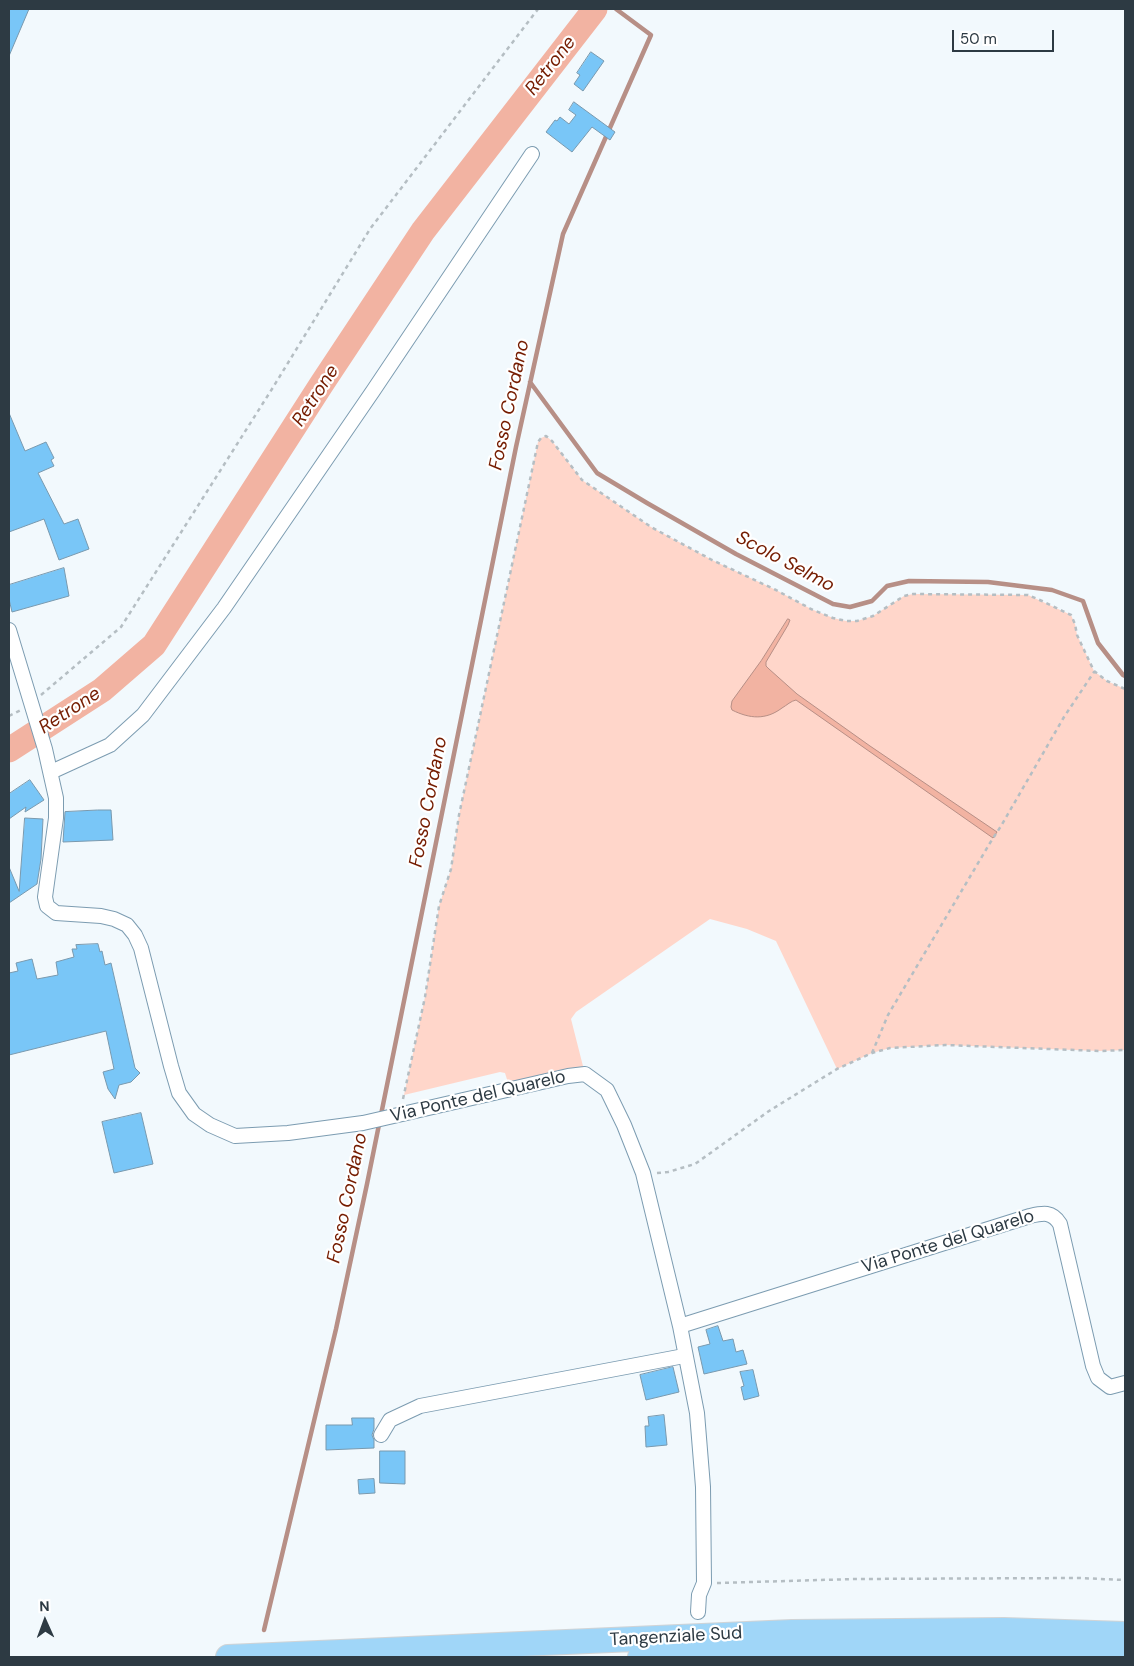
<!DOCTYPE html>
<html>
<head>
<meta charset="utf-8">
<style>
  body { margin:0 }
  #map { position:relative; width:1134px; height:1666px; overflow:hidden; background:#f2f9fd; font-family:"DM Sans",sans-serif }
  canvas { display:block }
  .frame { position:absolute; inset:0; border:10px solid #2d3a43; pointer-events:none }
  .north { position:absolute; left:20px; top:1596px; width:50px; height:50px; -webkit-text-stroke:4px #fff; paint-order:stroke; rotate:358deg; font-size:14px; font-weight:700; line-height:20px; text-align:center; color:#2d3a43 }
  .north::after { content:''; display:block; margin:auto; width:18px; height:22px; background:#2d3a43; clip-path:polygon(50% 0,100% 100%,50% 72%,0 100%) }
  .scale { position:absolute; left:952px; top:30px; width:102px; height:22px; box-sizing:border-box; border:2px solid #2d3a43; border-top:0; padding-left:6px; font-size:15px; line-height:18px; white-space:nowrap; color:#2d3a43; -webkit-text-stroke:4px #fff; paint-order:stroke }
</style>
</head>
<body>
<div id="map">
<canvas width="1134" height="1666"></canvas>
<div class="frame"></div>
<div class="north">N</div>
<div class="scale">50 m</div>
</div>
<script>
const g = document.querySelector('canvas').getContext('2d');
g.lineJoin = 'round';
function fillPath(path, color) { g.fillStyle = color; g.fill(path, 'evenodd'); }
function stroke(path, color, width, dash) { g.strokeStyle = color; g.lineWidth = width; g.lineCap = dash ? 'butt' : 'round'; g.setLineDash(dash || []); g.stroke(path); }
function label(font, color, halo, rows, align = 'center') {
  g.font = font + ' "DM Sans",sans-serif'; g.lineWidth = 4.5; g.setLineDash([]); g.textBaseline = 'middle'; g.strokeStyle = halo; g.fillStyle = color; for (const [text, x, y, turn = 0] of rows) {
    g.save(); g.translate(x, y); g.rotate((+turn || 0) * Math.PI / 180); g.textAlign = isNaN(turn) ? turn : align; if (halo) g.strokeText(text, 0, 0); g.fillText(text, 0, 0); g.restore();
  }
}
const green = new Path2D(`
  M546,436L552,441L582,480L651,527L712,560L776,590L811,609L833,618L846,621H857L873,616L904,596L913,594L1028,595L1071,615L1075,624L1077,635L1094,671L1107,681L1125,689V1050L1100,1051L945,1045L890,1048L872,1053L837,1069L776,941L747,929L710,919L576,1012L571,1019L585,1074L510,1089L505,1073L500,1072L404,1095L425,997L439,906L451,869L459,815L538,442L541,438Z`);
const water = new Path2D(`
  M788,619L790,620L788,625L766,662V666L769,669L797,694L870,746L997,832L993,838L796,700C791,701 787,705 782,708C766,720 750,719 732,710L731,707L732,701L761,661Z`);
const stream = new Path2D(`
  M530,382L597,473L647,503L736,554L833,604L850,607L872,601L887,586L909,581L988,582L1052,590L1083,601L1098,643L1123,675L1125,676
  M264,1630L336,1329L367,1184L516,447L563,234L651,35L616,9`);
const river = new Path2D(`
  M9,750L102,690L154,645L321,385L423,231L595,9`);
const building = new Path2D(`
  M9,9H29L9,56Z
  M591,52L604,61L583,91L574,84L580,75L577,73Z
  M574,102L615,132L610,140L592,127L572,152L546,132L555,120L557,121L560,117L569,124L576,115L569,110Z
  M9,413L25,451L46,442L54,458L51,460L54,466L38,473L64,524L78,519L89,549L59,560L44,519L9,532Z
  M64,568L69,596L12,612L9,599V585Z
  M30,780L44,800L25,812L26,807L9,819V794Z
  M98,810H111L113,840L63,842L65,812Z
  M25,818L43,819L41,859L37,884L9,903V867L19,891Z
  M98,944L100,952L102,951L105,965L111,963L135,1068L140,1073L131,1082L119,1085L115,1099L108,1089L103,1072L114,1069L106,1031L9,1055V973L18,971L16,963L32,959L37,979L58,975L56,962L74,957L72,949H77L76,945Z
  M141,1113L153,1164L114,1173L102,1122Z
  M718,1326L723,1341L733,1339L736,1352L743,1350L747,1364L704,1374L698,1347L710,1344L706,1330Z
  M673,1367L679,1392L646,1400L640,1375Z
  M753,1370L759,1396L744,1400L741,1387L744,1386L740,1372Z
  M664,1415L667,1445L646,1447L645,1426H649L648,1417Z
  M352,1418H374V1429L372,1435L374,1440V1448L326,1450V1425H352Z
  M380,1451H405V1484L380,1483Z
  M374,1479L375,1493L359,1494L358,1480Z`);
const path = new Path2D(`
  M41,695L121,627L272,389L370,229L538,9
  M9,716L21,710
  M872,1053L888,1015L990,843L1001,826L1064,717L1094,672
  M403,1099L425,997L439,906L451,869L459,815L538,442L541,438L546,436L552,441L582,480L651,527L712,560L776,590L811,609L833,618L846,621H857L873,616L904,596L913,594L1028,595L1042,601L1071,615L1075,624L1077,635L1094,671L1107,681L1125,689
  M657,1173L668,1172L695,1164L769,1111L837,1069L872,1053L890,1048L945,1045L1100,1051L1125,1050
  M717,1583L855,1579L1079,1578L1125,1580`);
const minor = new Path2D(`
  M9,630L45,749L56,798V818L45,897L47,906L56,913L101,916L114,919L127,925L135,935L141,948L171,1066L179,1093L194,1114L210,1125L235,1136L288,1133L363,1123L568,1076L585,1074L607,1090L624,1125L643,1173L680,1326L697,1413L703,1487L704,1583L699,1595L698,1612
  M51,772L110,745L143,715L224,608L373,391L532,154
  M680,1326L1030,1216C1043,1213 1052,1211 1060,1224L1093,1366L1098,1378L1110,1387L1125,1383
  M381,1435L390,1420L420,1406L684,1356`);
const trunk = new Path2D(`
  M228,1657L792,1632L1004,1630L1125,1634
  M640,1657L792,1651L1003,1648L1125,1652`);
const streetNames = [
  ["Via Ponte del Quarelo",478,1097,-13],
  ["Via Ponte del Quarelo",948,1242,-17],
  ["Tangenziale Sud",676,1637,-3]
];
const waterNames = [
  ["Retrone",551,66,-52],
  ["Retrone",316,396,-57],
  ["Fosso Cordano",510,405,-78],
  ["Scolo Selmo",785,562,28],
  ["Retrone",70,711,-33],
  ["Fosso Cordano",429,802,-79],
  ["Fosso Cordano",348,1198,-78]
];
fillPath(green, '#ffd6ca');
fillPath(water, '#f2b3a2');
stroke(water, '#b78f86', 1);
stroke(stream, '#b78f86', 4.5);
stroke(river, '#f2b3a2', 25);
fillPath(building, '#79c6f7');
stroke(building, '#7999ae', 1);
stroke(minor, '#7c9cb1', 16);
stroke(trunk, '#d1d4d6', 26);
stroke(path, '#b5bec3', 2.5, [4, 4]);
stroke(minor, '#fff', 14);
stroke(trunk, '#a0d6f8', 24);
label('18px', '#2d3a43', '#fff', streetNames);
label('italic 19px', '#751c01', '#fff', waterNames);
</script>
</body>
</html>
